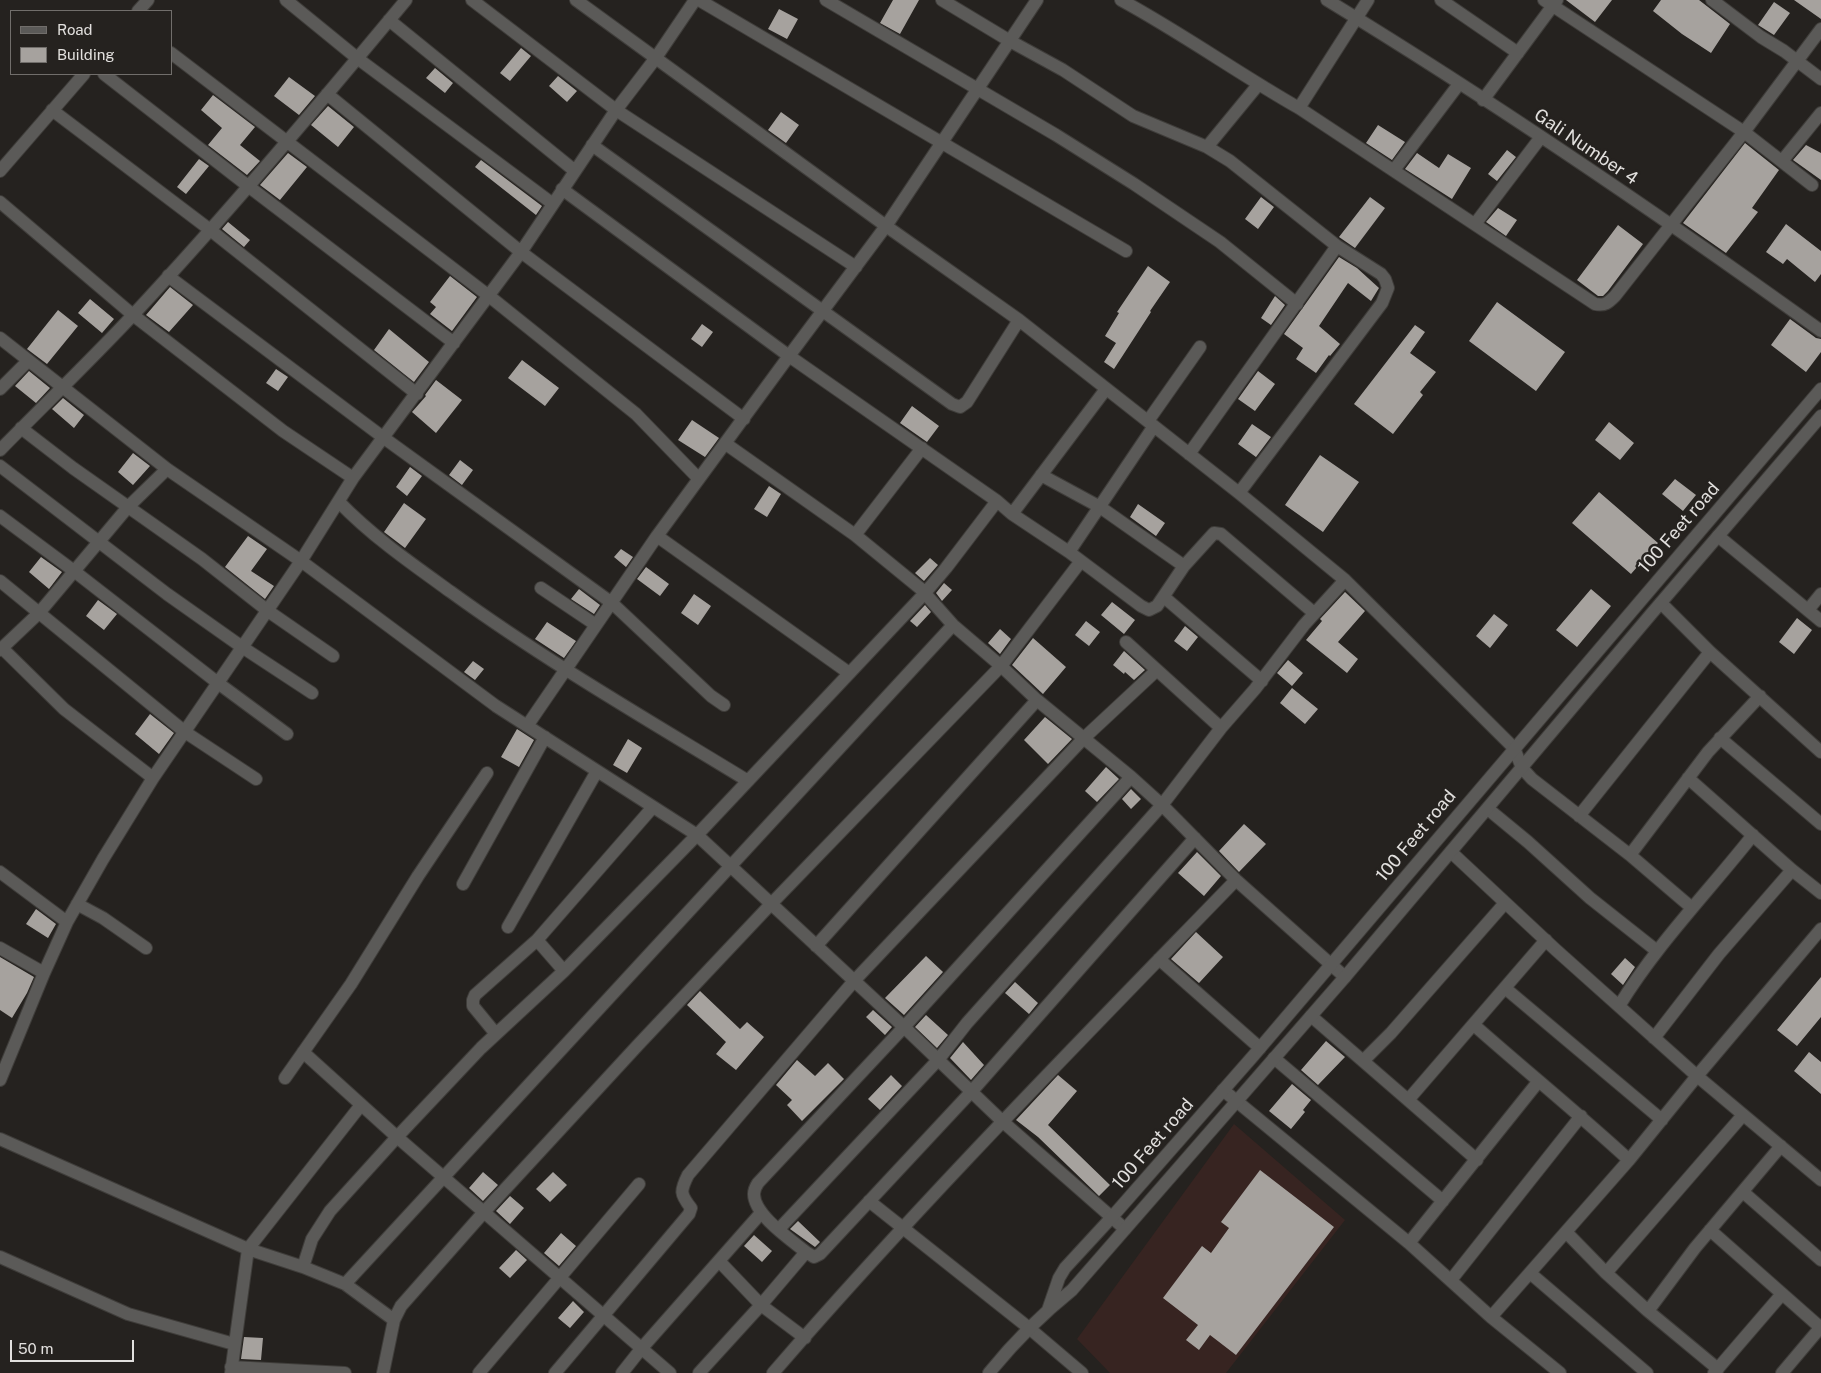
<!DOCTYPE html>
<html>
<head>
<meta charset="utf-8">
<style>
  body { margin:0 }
  #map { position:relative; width:1821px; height:1373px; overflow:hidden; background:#25221f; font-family:"Public Sans",sans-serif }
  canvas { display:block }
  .legend { position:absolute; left:10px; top:10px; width:162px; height:65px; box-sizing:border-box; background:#25221f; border:1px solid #716e6b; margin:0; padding:6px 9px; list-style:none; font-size:15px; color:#e2e0de }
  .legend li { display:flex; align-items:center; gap:10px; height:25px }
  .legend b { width:25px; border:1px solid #716e6b }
  .scale { position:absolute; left:10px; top:1340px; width:124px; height:22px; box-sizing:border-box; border:2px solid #e2e0de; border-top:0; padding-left:6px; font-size:15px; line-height:18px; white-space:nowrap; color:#e2e0de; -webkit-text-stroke:4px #25221f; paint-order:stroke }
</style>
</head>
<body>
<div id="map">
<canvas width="1821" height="1373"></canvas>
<ul class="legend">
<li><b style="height:6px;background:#5b5a58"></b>Road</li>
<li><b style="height:14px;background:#a6a29e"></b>Building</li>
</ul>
<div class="scale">50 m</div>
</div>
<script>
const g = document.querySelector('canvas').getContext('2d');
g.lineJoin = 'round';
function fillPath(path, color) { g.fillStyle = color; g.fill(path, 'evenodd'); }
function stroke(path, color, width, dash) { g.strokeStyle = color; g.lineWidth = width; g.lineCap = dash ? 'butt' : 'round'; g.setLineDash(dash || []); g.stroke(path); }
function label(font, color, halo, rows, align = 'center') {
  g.font = font + ' "Public Sans",sans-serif'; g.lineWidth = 5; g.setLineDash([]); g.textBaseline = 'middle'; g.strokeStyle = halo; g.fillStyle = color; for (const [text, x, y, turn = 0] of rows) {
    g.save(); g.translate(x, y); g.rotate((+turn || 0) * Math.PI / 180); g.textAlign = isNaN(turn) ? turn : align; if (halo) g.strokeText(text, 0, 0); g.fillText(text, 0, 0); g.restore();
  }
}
const commercial = new Path2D(`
  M1234,1124L1345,1220L1226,1373H1110L1077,1339Z`);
const building = new Path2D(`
  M893,0H919L900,34L880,23Z
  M1566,0H1612L1595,22Z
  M1661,0H1699L1730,24L1711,53L1682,34L1653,11Z
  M1794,0H1821V19Z
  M1774,2L1790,13L1774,35L1758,25Z
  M779,9L798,19L787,39L768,29Z
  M521,48L531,56L510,81L500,73Z
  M435,68L453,83L445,93L426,78Z
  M558,76L577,91L567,102L549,86Z
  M289,77L315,96L299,115L274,96Z
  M213,95L255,127L240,145L260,161L247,175L208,145L222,128L201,110Z
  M328,106L354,127L338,147L311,125Z
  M781,112L799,125L786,143L768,130Z
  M1378,125L1405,142L1392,160L1366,143Z
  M1745,143L1779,170L1752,208L1758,212L1726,253L1683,223Z
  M1806,145L1821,153V180L1793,160Z
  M1507,150L1516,157L1497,181L1488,174Z
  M288,153L307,167L280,200L260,185Z
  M1417,153L1439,168L1448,154L1471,168L1452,199L1405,169Z
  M199,159L209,166L186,194L177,187Z
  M481,160L542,206L536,215L475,167Z
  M1261,197L1274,207L1258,229L1245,219Z
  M1370,197L1385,208L1355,248L1339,237Z
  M1498,208L1517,220L1506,236L1486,222Z
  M228,222L250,240L244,247L222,229Z
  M1786,224L1821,251V274L1815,282L1787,259L1783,264L1766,252Z
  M1618,225L1643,244L1608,291L1603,296H1598L1577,280Z
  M1339,257L1357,268L1379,288L1371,301L1348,283L1319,326L1340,344L1330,356L1329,355L1316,373L1296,359L1303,348L1284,334Z
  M1148,266L1170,282L1150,311L1151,312L1114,369L1104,362L1116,343L1105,336L1119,313L1117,312Z
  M450,276L477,297L452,331L430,314L436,307L430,302Z
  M170,287L193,305L169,332L146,315Z
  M1275,296L1285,305L1271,325L1261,318Z
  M90,299L114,319L102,333L78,313Z
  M1497,302L1565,352L1536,391L1469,341Z
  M58,310L78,326L47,364L27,349Z
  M1790,319L1816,338L1821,339V352L1806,372L1771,345Z
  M702,324L713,332L702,347L691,339Z
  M1415,325L1425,332L1410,353L1436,372L1420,392L1423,395L1393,434L1354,404Z
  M389,329L429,362L414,382L374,350Z
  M522,360L559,388L545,406L508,378Z
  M276,369L288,377L278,391L266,383Z
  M29,371L50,388L36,403L15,386Z
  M1258,371L1275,384L1255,411L1238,399Z
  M436,380L462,400L436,433L412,412L426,396L425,395Z
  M63,398L84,415L74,428L52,409Z
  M912,406L939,426L927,442L900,423Z
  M692,420L719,438L705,457L678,440Z
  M1609,422L1634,443L1620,460L1595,440Z
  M1252,424L1271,437L1256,457L1238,444Z
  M133,453L150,466L133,485L118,472Z
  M1320,455L1359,482L1323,532L1285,505Z
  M460,460L473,470L462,485L449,475Z
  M410,467L422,476L407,496L396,487Z
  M1675,479L1696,495L1683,511L1662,494Z
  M769,486L781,494L767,517L754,509Z
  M1599,492L1658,543L1631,574L1572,523Z
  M404,503L426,519L405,548L384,532Z
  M1138,504L1165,523L1156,536L1130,517Z
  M248,536L267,549L251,571L274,586L265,599L225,567Z
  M621,549L633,557L626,567L614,557Z
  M41,557L62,572L49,589L29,572Z
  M930,558L938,565L924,581L915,573Z
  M646,567L669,584L660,596L637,579Z
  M944,583L952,590L942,601L936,593Z
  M579,589L600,605L594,614L571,599Z
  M1591,589L1611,606L1577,647L1556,630Z
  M1345,592L1365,611L1338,642L1358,659L1347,673L1306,640L1322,621L1320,619Z
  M694,594L711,606L698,625L681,613Z
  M98,600L117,614L104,630L86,616Z
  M1112,602L1135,620L1124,634L1101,615Z
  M925,605L931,612L917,627L910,621Z
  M1494,614L1508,625L1490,648L1476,636Z
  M1797,618L1812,630L1794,654L1779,642Z
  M1086,621L1100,632L1089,646L1075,635Z
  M547,622L576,641L564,658L535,639Z
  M1185,626L1198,637L1187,651L1174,641Z
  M1000,629L1011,639L1000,654L988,643Z
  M1033,638L1066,667L1043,694L1012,665Z
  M1124,651L1145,670L1134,680L1125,672L1124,674L1113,665Z
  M1288,660L1303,673L1292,686L1277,673Z
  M473,661L484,669L475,680L464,672Z
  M1292,688L1318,709L1305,724L1280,703Z
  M150,714L174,733L159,754L135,734Z
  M1045,717L1072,739L1048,764L1024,740Z
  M517,729L534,740L519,767L501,757Z
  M628,739L642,748L627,773L613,765Z
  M1106,767L1119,779L1097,802L1085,791Z
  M1131,789L1141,799L1131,809L1122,799Z
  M1244,824L1266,844L1239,872L1219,851Z
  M1197,852L1221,876L1204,896L1178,873Z
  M36,909L56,924L48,938L26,924Z
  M1196,932L1223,957L1199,983L1171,959Z
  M926,956L943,972L904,1015L885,998Z
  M0,957L34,977L27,993L12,1018L0,1010Z
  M1625,958L1635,967L1623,985L1611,974Z
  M1821,977V1017L1797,1046L1777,1030Z
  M1015,982L1038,1003L1029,1014L1005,993Z
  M700,991L740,1029L747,1022L764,1037L736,1070L716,1054L726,1042L687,1005Z
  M873,1010L892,1027L885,1035L866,1017Z
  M926,1015L948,1035L937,1048L915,1027Z
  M1326,1041L1345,1057L1318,1085L1301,1070Z
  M963,1042L984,1065L971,1080L950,1058Z
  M1809,1052L1821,1062V1094L1794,1071Z
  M797,1060L815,1076L828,1063L844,1079L802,1121L787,1105L792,1100L776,1085Z
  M891,1075L902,1086L880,1110L868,1099Z
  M1058,1075L1077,1091L1048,1125L1110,1185L1099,1196L1038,1137L1016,1120Z
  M1292,1084L1311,1100L1303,1110L1305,1112L1291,1129L1269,1111Z
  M1260,1170L1334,1227L1236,1355L1210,1335L1199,1350L1186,1340L1198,1325L1163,1298L1202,1246L1211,1253L1229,1228L1221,1222Z
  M483,1172L498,1185L483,1201L469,1188Z
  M553,1172L567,1185L550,1202L536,1189Z
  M510,1196L524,1208L510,1224L496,1211Z
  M798,1221L820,1242L815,1247L790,1229Z
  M561,1233L576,1246L559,1266L544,1253Z
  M754,1235L772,1251L762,1262L744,1246Z
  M516,1250L527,1260L510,1278L499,1268Z
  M573,1301L584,1312L570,1328L558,1318Z
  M244,1337L263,1338L261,1360L241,1359Z`);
const minor = new Path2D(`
  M286,0L357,58L553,204
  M472,0L616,110L856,267
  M576,0L886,226L1019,320L1239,493L1345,580L1514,748L1522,768L1532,779L1630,855L1692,908
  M699,0L1126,251
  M826,0L1056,135L1134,184L1220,242L1297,304
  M942,0L1010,41L1063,70L1133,116L1207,147L1230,161L1337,246L1381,274L1385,279L1388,288L1382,303L1239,493
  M1121,0C1182,33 1239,74 1299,108L1595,304C1605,306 1608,303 1615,296L1744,132L1821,29
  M1327,0C1496,103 1660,215 1821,331
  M1441,0L1518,53
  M1544,0L1744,132L1812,185
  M1712,0L1761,37L1784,51L1821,79
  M138,11L148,0
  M389,20L575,171
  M171,53L489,296L636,414L699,479
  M104,74L248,186L454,343
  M327,94L521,252L744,419
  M1483,100L1557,0
  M1299,108L1368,0
  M52,110L209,229L417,394
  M592,145L952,404L960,407L967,402L1019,320
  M1207,147L1258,85
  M1782,161L1821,113
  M1394,170L1459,84
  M0,171L84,74
  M562,189L789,356L997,501
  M0,202L133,315L283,431L353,478
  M1475,224L1541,137
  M169,275L168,276L384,438L612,603L711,696L724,705
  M0,338L167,469L301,561L496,706L697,835L904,1027L1002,1121L1125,1229
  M0,389L28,361
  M1148,421L1200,347
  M21,428L73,468L202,559L268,611L333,656
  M726,444L855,535L921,589L953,625L1001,666L1037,700L1131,777L1162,805L1236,880L1345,977
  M0,450C44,405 90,361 133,315C228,213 317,107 406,0
  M1189,454L1337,246
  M0,466L167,594L242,647L312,693
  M1041,475L1100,507L1184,566
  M339,502C373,537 412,564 451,592C546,661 648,720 748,781
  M1012,514L1069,552L1141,606L1149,610L1157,606L1184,566L1214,533L1221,534L1314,613
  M0,516L74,571L218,683L287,734
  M855,535L922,448
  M657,536L849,673
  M1718,536L1821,621
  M1069,552L1154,426
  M0,581L185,732L256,779
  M541,588L596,625
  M1164,597L1262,681
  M1661,603L1710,652L1821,752
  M1808,610L1821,594
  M1126,642L1221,728
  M2,648L64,709L153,778
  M0,650L39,613L128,507L167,469
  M527,726L657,536L789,356L886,226L1037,0
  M1720,738L1821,824
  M1131,777L904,1027L758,1183C756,1186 754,1190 754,1194C754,1215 790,1239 806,1252L814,1257L820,1254L972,1091L1195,838
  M1688,778L1792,870L1821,893
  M1488,809L1528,842L1590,898L1657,951
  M1579,816L1710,652
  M1451,852L1556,950L1697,1076L1821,1180
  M1630,855L1708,752L1760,696
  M0,872L67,922
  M463,884L545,737
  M77,904L103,918L146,948
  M508,927L597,771
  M537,940L564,971
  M816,946L1037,700
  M0,948L44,973
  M1159,959L1260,1048
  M1505,988L1662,1120
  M1619,1006C1657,944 1708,892 1753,835
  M1311,1016L1408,1100L1546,940
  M1474,1025C1526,1071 1579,1114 1629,1160
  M496,1034L473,1006V1000L475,995L537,940L653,807
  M1654,1038L1719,954L1792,870
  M303,1052L397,1137L670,1373
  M1274,1058L1443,1201
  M1363,1061L1391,1033L1505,903
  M285,1078L351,984L418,876L487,773
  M0,1080L44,973L67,922L103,859L153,778L301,561L353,478L521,252L616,110L655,59L695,0
  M1223,1090L1409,1243L1491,1317L1560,1373
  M1408,1100L1477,1160
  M0,1139L248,1249L303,1267L345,1284L394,1320
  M1743,1192L1821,1260
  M869,1201L1029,1328L1082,1373
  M779,1229L938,1060L967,1023L1162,805L1221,728L1255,689L1304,625L1345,580
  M1710,1230L1821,1328
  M1566,1232L1606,1273L1648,1311L1718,1369
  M1409,1243L1538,1082
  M0,1257L128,1314L234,1344
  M719,1261L761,1305L805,1338
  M303,1267L312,1239L330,1211L397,1137L481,1048L564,971L697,835L925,593L946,568L997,501L1012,514L1106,389
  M1530,1273L1647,1373
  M1606,1273L1743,1115
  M1451,1280L1581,1116
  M345,1284L953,625
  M1648,1311L1695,1248L1781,1146
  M1491,1317L1629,1160L1697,1076L1821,929
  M231,1367L345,1373
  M231,1373L248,1249L361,1105
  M383,1373L394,1320L401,1306L484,1212L638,1045L771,904L1001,666L1081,561
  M479,1373L639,1184
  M555,1373L689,1214L691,1208C680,1194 680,1191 688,1175L854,981L1084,738L1157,670
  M622,1373L641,1349L761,1213
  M699,1373L761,1305L806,1252
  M773,1373C921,1202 1079,1042 1236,880
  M1714,1373L1782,1294
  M1782,1373L1820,1328`);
const tertiary = new Path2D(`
  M1048,1310L1059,1278L1065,1268L1112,1217L1254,1055L1821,389
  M989,1373C1014,1342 1041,1315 1072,1290L1345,977L1652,613L1821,416`);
const streetNames = [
  ["Gali Number 4",1586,147,34],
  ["100 Feet road",1679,528,-49],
  ["100 Feet road",1416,836,-50],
  ["100 Feet road",1153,1144,-49]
];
fillPath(commercial, '#372421');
fillPath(building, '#a6a29e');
stroke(minor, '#3f3d3a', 14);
stroke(tertiary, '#3f3d3a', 14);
stroke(minor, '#5b5a58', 12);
stroke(tertiary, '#5b5a58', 12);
label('18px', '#e2e0de', '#25221f', streetNames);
</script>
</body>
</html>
